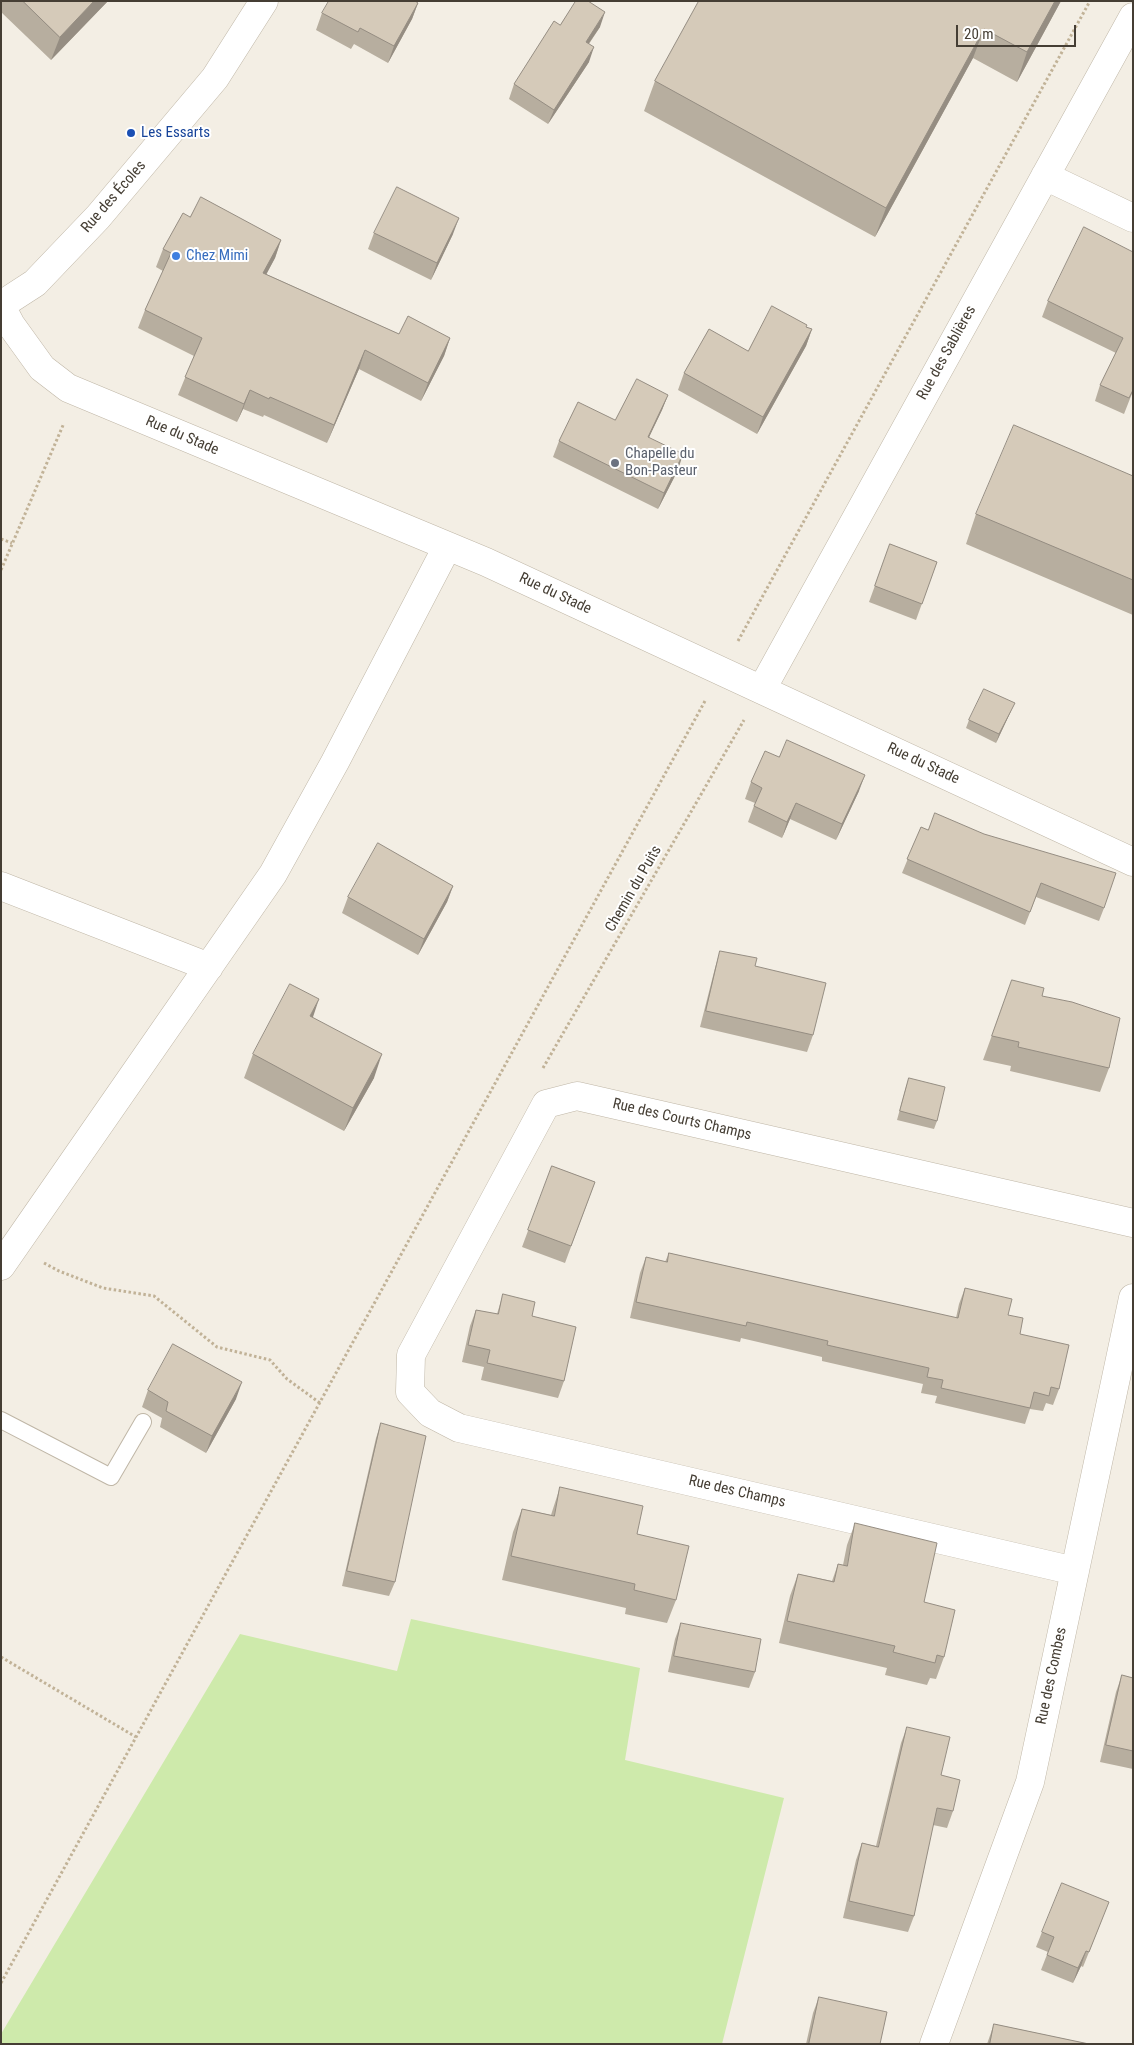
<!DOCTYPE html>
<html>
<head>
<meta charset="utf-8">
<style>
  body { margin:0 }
  #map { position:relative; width:1134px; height:2045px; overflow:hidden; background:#f3eee4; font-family:"Roboto Condensed",sans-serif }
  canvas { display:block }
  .frame { position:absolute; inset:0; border:2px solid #453e34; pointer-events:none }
  .scale { position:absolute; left:956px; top:25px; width:120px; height:22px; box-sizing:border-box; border:2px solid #453e34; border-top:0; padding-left:6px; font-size:15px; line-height:18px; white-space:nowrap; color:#453e34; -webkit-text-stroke:4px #fff; paint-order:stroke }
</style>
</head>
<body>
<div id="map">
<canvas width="1134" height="2045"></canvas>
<div class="frame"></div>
<div class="scale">20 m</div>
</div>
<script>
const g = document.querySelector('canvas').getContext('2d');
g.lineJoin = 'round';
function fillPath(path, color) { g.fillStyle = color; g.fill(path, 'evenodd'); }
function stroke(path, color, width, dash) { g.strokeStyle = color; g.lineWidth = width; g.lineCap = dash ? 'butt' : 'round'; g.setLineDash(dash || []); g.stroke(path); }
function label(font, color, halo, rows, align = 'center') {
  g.font = font + ' "Roboto Condensed",sans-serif'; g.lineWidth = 4; g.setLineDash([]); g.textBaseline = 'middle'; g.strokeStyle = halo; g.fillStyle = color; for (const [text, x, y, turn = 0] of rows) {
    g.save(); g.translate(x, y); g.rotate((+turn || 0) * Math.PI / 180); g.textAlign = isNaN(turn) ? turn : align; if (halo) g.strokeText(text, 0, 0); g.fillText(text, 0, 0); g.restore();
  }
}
const green = new Path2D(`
  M411,1619L640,1668L625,1760L784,1798L722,2044H1V2034L240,1634L397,1671Z`);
const path = new Path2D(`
  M1,539L12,543
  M1,570L64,423
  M738,641L1090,1
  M543,1068L744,720
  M44,1263L59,1271L103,1288L154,1296L217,1347L270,1360L287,1379L320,1403
  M1,1657L136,1737
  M1,1983L705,701`);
const lane = new Path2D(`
  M1,1420L111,1477L143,1422`);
const street = new Path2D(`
  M1045,176L1133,218
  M1,305L35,283L98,217L215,78L264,1
  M1,306L11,325L42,368L68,388L486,562L1133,862
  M762,689L1133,17
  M1,886L209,967
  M1,1266L273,874L335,762L447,547
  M1075,1571L459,1428L430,1413L410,1392L411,1355L546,1104L577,1096L1133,1223
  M934,2044L1030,1782L1133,1298`);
const wall = new Path2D(`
  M1,1H108L51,60L1,12Z
  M699,1H1061L1017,82L973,58L875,237L644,111L655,81Z
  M418,3L412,19L388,63L354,44L351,49L316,30L322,13Z
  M560,25L600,27L589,44V62L548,124L509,99L514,84Z
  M190,217L281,240L275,258L266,274L399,334L450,338L444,356L421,401L359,369L327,443L264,415L263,417L243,409L237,422L178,395L194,356L138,328L145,310L163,271L156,267L163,249Z
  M374,233L453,234L431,280L368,249Z
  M1133,252V391L1124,414L1095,401L1100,385L1116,353L1042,317L1048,301Z
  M812,329L806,346L757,434L678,390L684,373Z
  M668,395L662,410L649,437L678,470L658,509L553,457L559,441L615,420Z
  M1133,476V615L966,544L976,514Z
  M890,544L937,562L916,620L869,602Z
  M1011,711L996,743L966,728L969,720Z
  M751,782L859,791L836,840L790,819L782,838L748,822L755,803L745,799Z
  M921,827L1104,908L1099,921L1036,897L1025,925L902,873Z
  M453,886L447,902L418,955L342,913L348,897Z
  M720,951L755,966L813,1035L807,1052L700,1027L715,968Z
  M1012,980L1042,996L1109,1068L1100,1092L1010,1071L1011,1066L983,1060Z
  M253,1054L374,1078L344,1131L244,1078Z
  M909,1078L937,1121L934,1129L897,1120L906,1087Z
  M552,1166L595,1182L565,1263L522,1247Z
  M669,1253L956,1318L959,1304L965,1288L1008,1315L1020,1334L1059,1389L1053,1405L1046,1403L1043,1411L1030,1409L1025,1424L935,1403L937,1396L921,1393L923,1384L822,1361V1357L741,1338L740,1342L630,1318L640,1273L646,1257L665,1262Z
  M503,1294L532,1316L564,1381L558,1398L481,1380L484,1367L462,1362L470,1326L476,1310L497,1314Z
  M148,1390L236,1399L206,1453L160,1427L162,1418L142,1407Z
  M381,1423L395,1582L389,1596L342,1586L376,1438Z
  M560,1487L637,1534L676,1600L667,1623L625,1614L626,1608L502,1580L513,1532L522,1509L551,1515Z
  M855,1523L924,1602L944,1657L936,1679L930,1678L927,1685L885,1675L887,1668L779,1643L790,1596L798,1574L832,1581L838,1564L843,1565L847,1545Z
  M681,1623L755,1672L749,1688L668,1672L675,1639Z
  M1122,1675L1133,1678V1769L1100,1762L1116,1692Z
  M907,1727L941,1775L953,1811L947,1828L933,1825L914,1916L908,1932L843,1918L856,1860L862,1843L876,1846L901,1743Z
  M1103,1917L1083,1967L1081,1966L1073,1983L1041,1970L1048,1952L1036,1947L1042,1932Z
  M819,1997L880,2044H806L813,2013Z
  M994,2024L1089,2044H987Z`);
const shadedWall = new Path2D(`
  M94,1H108L51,60L60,37Z
  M1055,1H1061L1017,82L1027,52Z
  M418,3L412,19L388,63L394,46Z
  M605,12L600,27L580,56L586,42Z
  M984,29L973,58L875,237L886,208Z
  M594,47L589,62L548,124L554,110Z
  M459,218L453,234L431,280L437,263Z
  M281,240L275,258L257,292L263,273Z
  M812,329L806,346L757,434L763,417Z
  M450,338L444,356L421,401L428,383Z
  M365,350L359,369L327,443L334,425Z
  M250,390L243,409L237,422L244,404Z
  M668,395L662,410L642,452L648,437Z
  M683,454L678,470L658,509L664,493Z
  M1015,703L1011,711L996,743L999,734Z
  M865,775L859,791L836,840L842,824Z
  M796,803L790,819L782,838L787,822Z
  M453,886L447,902L418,955L424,939Z
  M319,999L311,1023L310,1016Z
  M382,1054L374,1078L344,1131L353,1108Z
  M242,1382L236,1399L206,1453L212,1436Z
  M1086,1951L1081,1966L1073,1983L1078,1968Z`);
const building = new Path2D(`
  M23,1H94L60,37Z
  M329,1H415L418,3L394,46L360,28L358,32L322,13Z
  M576,1H588L605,12L586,42L594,47L554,110L514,84L554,21L560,25Z
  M699,1H1055L1027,52L984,29L886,208L655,81Z
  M397,187L459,218L437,263L374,233Z
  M201,197L281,240L263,273L399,334L408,316L450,338L428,383L365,350L334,425L270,397L269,399L250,390L244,404L185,377L202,338L145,310L171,253L163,249L183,213L190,217Z
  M1084,227L1133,252V390L1129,398L1100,385L1123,338L1048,301Z
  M772,306L807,325L806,327L812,329L763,417L684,373L709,329L748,351Z
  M637,379L668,395L648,437L683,454L664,493L559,441L578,402L615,420Z
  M1014,425L1133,476V580L976,514Z
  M890,544L937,562L922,604L875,586Z
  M984,689L1015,703L999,734L969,720Z
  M787,740L865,775L842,824L796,803L787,822L754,806L762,788L751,782L765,751L779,757Z
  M935,813L984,834L1116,873L1104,908L1041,883L1030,912L907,859L921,827L928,830Z
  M378,843L453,886L424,939L348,897Z
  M720,951L757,958L755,966L826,983L813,1035L706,1011Z
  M1012,980L1044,988L1042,996L1072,1002L1120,1018L1109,1068L1018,1047L1019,1042L992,1036Z
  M290,984L319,999L310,1016L382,1054L353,1108L253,1054Z
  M909,1078L945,1087L937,1121L900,1111Z
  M552,1166L595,1182L571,1246L528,1230Z
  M669,1253L958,1318L965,1288L1012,1299L1008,1315L1023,1318L1020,1334L1069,1345L1059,1389L1051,1387L1049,1396L1034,1392L1030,1408L941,1388L943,1380L927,1377L929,1368L827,1345L828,1341L747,1322L746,1326L636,1302L646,1257L667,1262Z
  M503,1294L535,1302L532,1316L576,1327L564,1381L487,1363L490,1350L468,1345L476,1310L498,1314Z
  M173,1344L242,1382L212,1436L166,1411L168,1402L148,1390Z
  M381,1423L426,1436L395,1582L347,1571Z
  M560,1487L643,1506L637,1534L689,1546L676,1600L634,1590L635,1584L511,1556L522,1509L554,1516Z
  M855,1523L937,1543L924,1602L955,1610L944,1657L937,1655L935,1663L893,1652L895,1646L787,1621L798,1574L834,1582L838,1564L847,1566Z
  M681,1623L761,1639L755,1672L674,1656Z
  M1122,1675L1133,1678V1751L1106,1745Z
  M907,1727L950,1737L941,1775L960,1780L953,1811L937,1808L914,1916L849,1901L862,1843L878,1847Z
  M1062,1883L1109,1902L1089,1952L1086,1951L1078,1968L1047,1955L1054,1937L1042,1932Z
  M819,1997L887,2012L880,2044H809Z
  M994,2024L1089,2044H990Z`);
const markers = [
  [131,133,5,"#1a4fb4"],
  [176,256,5,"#3f7fe0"],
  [615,463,5,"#6b7280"]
];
const transitNames = [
  ["Les Essarts",141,133]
];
const streetNames = [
  ["Rue des Écoles",114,197,-49],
  ["Rue des Sablières",947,353,-61],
  ["Rue du Stade",182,436,23],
  ["Rue du Stade",555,594,25],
  ["Rue du Stade",923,764,25],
  ["Chemin du Puits",634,889,-60],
  ["Rue des Courts Champs",682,1120,13],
  ["Rue des Champs",737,1492,13],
  ["Rue des Combes",1052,1676,-78]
];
const shopNames = [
  ["Chez Mimi",186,256]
];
const worshipNames = [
  ["Chapelle du",625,454],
  ["Bon-Pasteur",625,471]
];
fillPath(green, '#ceeaab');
stroke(lane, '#bfb6a6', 18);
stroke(street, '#bfb6a6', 29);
stroke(path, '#c1b297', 3, [2.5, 2.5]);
stroke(lane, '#fff', 16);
stroke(street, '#fff', 28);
fillPath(wall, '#b7ae9f');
fillPath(shadedWall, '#958d82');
fillPath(building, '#d5cab9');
stroke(building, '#958d82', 1);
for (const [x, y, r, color] of markers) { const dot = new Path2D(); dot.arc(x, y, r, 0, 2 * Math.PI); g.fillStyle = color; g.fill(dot); stroke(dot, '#fff', 2); }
label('15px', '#164399', '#fff', transitNames, 'left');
label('15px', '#453e34', '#fff', streetNames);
label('15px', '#366cbe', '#fff', shopNames, 'left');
label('15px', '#5b616d', '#fff', worshipNames, 'left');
</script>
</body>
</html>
